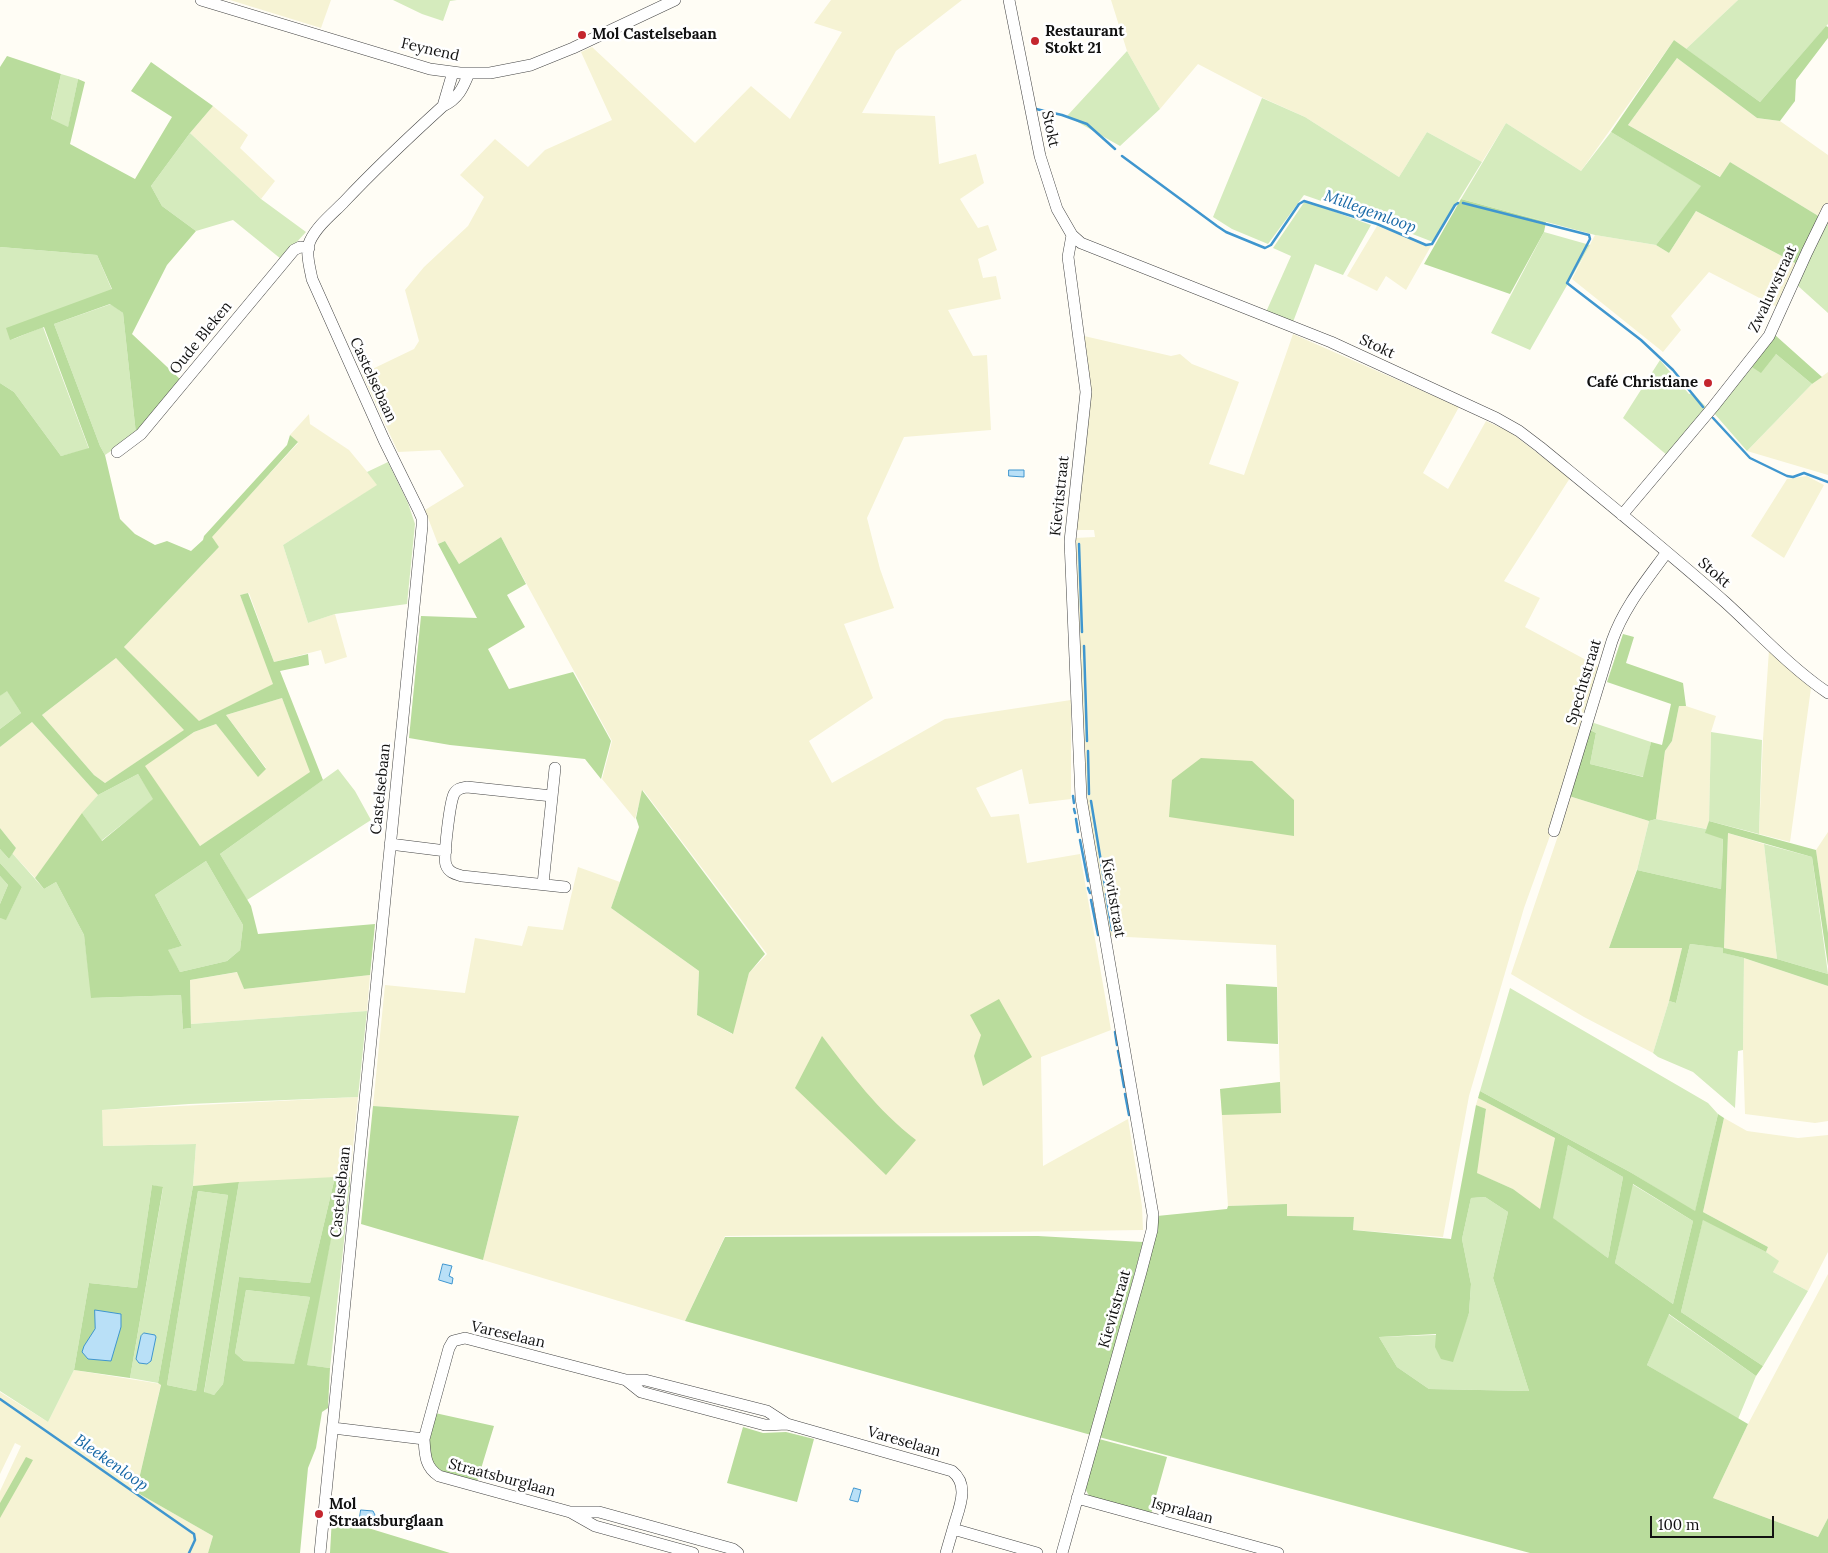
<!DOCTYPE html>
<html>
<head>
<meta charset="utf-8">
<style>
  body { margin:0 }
  #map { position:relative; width:1828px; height:1553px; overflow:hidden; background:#fffdf5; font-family:Lora,serif }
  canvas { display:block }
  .scale { position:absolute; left:1650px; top:1516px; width:124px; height:22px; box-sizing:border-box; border:2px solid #111; border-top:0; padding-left:6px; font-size:15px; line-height:18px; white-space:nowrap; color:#111; -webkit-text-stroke:4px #fff; paint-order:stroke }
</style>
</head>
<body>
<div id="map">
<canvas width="1828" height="1553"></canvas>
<div class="scale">100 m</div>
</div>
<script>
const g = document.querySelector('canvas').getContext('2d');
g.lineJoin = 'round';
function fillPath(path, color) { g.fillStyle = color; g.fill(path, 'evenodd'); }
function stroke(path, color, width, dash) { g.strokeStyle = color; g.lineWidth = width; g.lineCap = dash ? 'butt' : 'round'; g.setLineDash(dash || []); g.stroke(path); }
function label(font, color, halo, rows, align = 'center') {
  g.font = font + ' Lora,serif'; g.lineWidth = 5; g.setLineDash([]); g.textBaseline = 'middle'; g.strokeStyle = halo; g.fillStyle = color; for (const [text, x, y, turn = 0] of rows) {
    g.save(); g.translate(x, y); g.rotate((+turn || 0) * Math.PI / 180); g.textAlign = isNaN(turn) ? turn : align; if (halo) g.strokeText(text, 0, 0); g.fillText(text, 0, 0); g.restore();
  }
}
const farmland = new Path2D(`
  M230,0H331L321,28Z
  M831,0H962L896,51L862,113L935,116L939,164L976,154L984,183L960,199L978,228L988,225L997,250L978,259L983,278L996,276L1001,299L948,310L973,356L987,355L991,430L904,437L867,518L880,569L894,608L844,624L873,698L809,741L832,783L945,719L1071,700V799L1029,804L1022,769L976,788L991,817L1019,814L1027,863L1080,854L1111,1030L1041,1057L1043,1166L1128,1119L1142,1206L1143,1230L725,1236L685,1321L483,1260L519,1117L373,1106L385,985L465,993L475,938L522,946L528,926L563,930L578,867L620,882L611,908L699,971L697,1015L732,1034L749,973L767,954L643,790L635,819L602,779L612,741L501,537L459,564L445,541L438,544L425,510L464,486L440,450L398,452L362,374L414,349L419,341L405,290L424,267L468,226L484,197L460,175L495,139L528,167L545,150L612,120L581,52L592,47L695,143L751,86L790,119L842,32L814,23Z
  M1111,0H1738L1686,49L1674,40L1581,171L1506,123L1482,162L1427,132L1399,177L1305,117L1265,99L1198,64L1160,109L1127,51Z
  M1677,58L1757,118L1780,121L1828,155V203L1820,217L1730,162L1721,177L1628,125Z
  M213,106L248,135L240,148L275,181L261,199L190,133Z
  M1696,211L1797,264L1777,307L1709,272L1671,316L1681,330L1663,352L1572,279L1595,235L1656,245L1669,253Z
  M1377,226L1431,246L1406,290L1386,276L1377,291L1347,276Z
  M1293,334L1459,407L1423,473L1448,489L1486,421L1510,432L1570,478L1504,581L1540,598L1525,627L1599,667L1551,833L1524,908L1469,1096L1443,1237L1353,1230L1354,1217L1287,1216V1204L1228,1206L1220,1089L1280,1082L1276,945L1109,936L1086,796L1075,538L1095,537L1094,530H1076L1084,336L1171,356L1180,354L1192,364L1239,382L1209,464L1244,475Z
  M1828,372V475L1747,451L1812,384Z
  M309,414L310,424L349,450L378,485L283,545L308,623L335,614L347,657L325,664L321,650L274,662L249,593L240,595L274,684L199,722L124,647L219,547L211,537L298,443L290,435Z
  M1807,476L1824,485L1784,558L1751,536L1787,479Z
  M1769,650L1811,688L1790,842L1759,834L1763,739Z
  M116,658L185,730L105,783L94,775L42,715Z
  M282,698L311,772L200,846L144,766L194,732L216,724L258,776L266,768L226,715Z
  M1679,706H1686L1716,716L1711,732L1709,821L1707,829L1656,819L1665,751L1672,741Z
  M32,722L98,795L35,878L12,853L16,848L0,828V747Z
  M1569,796L1649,821L1638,866L1609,948H1682L1669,1001L1653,1053L1584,1017L1511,974L1561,827Z
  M1828,832V933L1816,850Z
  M1728,833L1764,844L1777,959L1724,948Z
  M1744,958L1828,986V1121L1815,1123L1745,1114L1743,1050Z
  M238,972L244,989L370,975L367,1011L191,1024L190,980Z
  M358,1097L350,1177L193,1186L196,1144L103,1146L101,1110Z
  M1478,1098L1555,1138L1540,1210L1513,1189L1476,1173L1486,1110L1476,1105Z
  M1724,1118L1747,1131L1798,1138L1828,1135V1252L1808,1291L1773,1272L1778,1261L1766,1252L1768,1247L1703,1212Z
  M1828,1274V1518L1818,1537L1713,1498L1748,1424Z
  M74,1370L161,1384L136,1492L213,1536L208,1553H0V1491L21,1446L15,1443L0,1474V1392L48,1422Z`);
const green = new Path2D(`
  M393,0H457L450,1L443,21L422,14Z
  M1738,0H1828V24L1760,102L1686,49Z
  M1127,51L1160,109L1120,146L1067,116Z
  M61,74L78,79L68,128L51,120Z
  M1262,98L1305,117L1399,177L1427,132L1482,162L1433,242L1379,221L1304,195L1268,244L1232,229L1213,217Z
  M1506,123L1581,171L1611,132L1702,186L1656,245L1595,235L1461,199Z
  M190,133L261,199L306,232L281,259L233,220L196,231L162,206L151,186Z
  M1305,201L1371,225L1343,275L1315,264L1293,322L1266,312L1291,256L1273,248Z
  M1828,221V313L1797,285Z
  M1544,232L1590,245L1530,350L1491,333Z
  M0,247L97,255L112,290L11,340L43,327L89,449L61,456L14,392L0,383Z
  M111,304L123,313L136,434L105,455L100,446L54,324Z
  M1776,354L1812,384L1747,451L1713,412L1752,367Z
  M1660,360L1689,394L1693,393L1706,407L1668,456L1623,418Z
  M388,462L408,503L415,524L407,604L335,614L308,623L283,545L377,485L367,472Z
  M7,690L21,713L0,729V696Z
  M1591,722L1651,742L1644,777L1590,764L1596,733L1588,729Z
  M1711,732L1762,740L1759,834L1709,821Z
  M338,769L355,791L371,820L247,900L220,854Z
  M138,774L154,799L101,841L82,813L98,795Z
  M1656,819L1706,829V833L1723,838L1721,889L1637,870L1649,821Z
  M1764,844L1812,857L1828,974L1777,959Z
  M0,849L9,859L12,853L44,889L56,882L84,935L92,998L181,995L183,1029L191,1028V1024L367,1011L358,1097L189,1104L102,1110L103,1146L196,1144L193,1186L158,1383L130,1378L163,1188L152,1185L137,1288L89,1283L74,1370L48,1422L0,1391V918L6,919L22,887L0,863Z
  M206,861L243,925L240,950L227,961L180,972L167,950L182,946L155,895Z
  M0,876L8,885L0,904Z
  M1690,944L1724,948V953L1744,958L1743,1050L1738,1051L1735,1108L1693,1072L1658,1057L1653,1053L1669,1001L1676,1003Z
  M1510,988L1708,1103L1718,1114L1695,1212L1630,1172L1480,1091Z
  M1568,1145L1623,1177L1608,1258L1552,1218Z
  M335,1177L310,1283L239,1277L223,1384L214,1395L204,1393L239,1182Z
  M1632,1184L1693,1221L1673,1304L1615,1263Z
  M341,1187H350L330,1368L306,1365Z
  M198,1191L228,1195L196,1391L167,1385Z
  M1485,1197L1508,1212L1493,1278L1529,1391L1429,1389L1397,1367L1379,1337L1461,1334L1469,1313L1471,1284L1462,1239L1471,1198Z
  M1703,1219L1766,1252L1779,1261L1773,1272L1808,1291L1763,1366L1681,1312Z
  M246,1290L310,1297L294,1365L244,1361L235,1353Z
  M1668,1314L1756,1376L1738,1419L1647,1365Z`);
const forest = new Path2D(`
  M1826,26L1828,27V38L1796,80L1795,101L1780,121L1757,118L1677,58L1628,125L1720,177L1730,162L1820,217L1797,264L1696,211L1669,253L1656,245L1701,186L1611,132L1674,40L1760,102Z
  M7,56L61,74L51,119L68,127L78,79L85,82L70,144L135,179L172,117L131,91L151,62L213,106L190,133L151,186L162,206L196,231L167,265L132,334L181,380L136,434L123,313L110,304L54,324L100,446L105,455L120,519L135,534L155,545L167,541L191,551L203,540L204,536L287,445L290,435L298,442L212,537L219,547L124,647L199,721L273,684L240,595L248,593L274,662L308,654L309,665L280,671L323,780L220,854L251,906L258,934L375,924L370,975L244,989L237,972L190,980L191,1028L183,1029L181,995L91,998L84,935L56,882L44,889L35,878L82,813L102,841L153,799L138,774L98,795L32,722L0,747V729L21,713L7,691L0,696V383L14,392L61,456L89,448L44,327L10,340L6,328L112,289L97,255L0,247V67ZM116,658L184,730L105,783L94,775L42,715ZM282,698L310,772L200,846L145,766L194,732L216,724L258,777L266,769L226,715ZM206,861L243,925L240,950L227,961L180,972L168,950L182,946L155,895Z
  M1461,199L1546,222L1544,232L1510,294L1424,264Z
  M1775,335L1822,377L1812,384L1776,354L1761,373L1752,367Z
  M501,537L526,584L507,595L525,627L488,649L509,689L573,672L611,741L601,779L585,759L450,745L409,738L421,616L477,618L438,544L445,541L459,564Z
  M1623,634L1634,637L1626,663L1683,683L1686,706H1679L1672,741L1665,751L1656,819L1649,821L1569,796L1588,729L1596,733L1590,764L1643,777L1651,742L1662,745L1671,704L1607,682Z
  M1201,758L1252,761L1294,800V836L1169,817L1172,780Z
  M642,790L765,954L749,973L733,1034L697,1015L699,971L611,908L639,827L636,818Z
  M1709,821L1816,850L1828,933V966L1812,857L1728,833L1724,948L1777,959L1828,974V986L1744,958L1723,953V948L1690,944L1676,1003L1669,1001L1682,948H1609L1637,870L1721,889L1723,839L1705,833Z
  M0,828L16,848L9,859L0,849Z
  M0,863L22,887L6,920L0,918V904L8,885L0,876Z
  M1226,984L1277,987L1278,1044L1227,1041Z
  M999,999L1032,1057L983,1086L974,1056L981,1035L970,1015Z
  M822,1036C852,1075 877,1110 916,1140L886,1175L795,1088Z
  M1280,1082L1281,1113L1222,1115L1220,1089Z
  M1480,1091L1630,1172L1695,1211L1718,1114L1724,1118L1703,1212L1768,1247L1766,1252L1703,1220L1681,1312L1763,1366L1756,1376L1669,1314L1647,1365L1748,1424L1713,1498L1818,1537L1828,1518V1553H1530L1099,1437L1157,1216L1227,1209L1228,1206L1287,1204V1216L1354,1217L1353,1230L1451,1239L1476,1105L1486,1109L1477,1173L1513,1189L1540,1209L1555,1138L1478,1098ZM1568,1145L1623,1177L1608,1258L1553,1218ZM1633,1184L1693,1221L1673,1304L1615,1263ZM1485,1197L1508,1212L1493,1278L1529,1391L1429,1389L1397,1367L1379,1337L1436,1334L1435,1347L1441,1359L1453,1362L1469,1313L1471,1284L1462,1239L1471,1198Z
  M373,1106L519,1116L483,1260L361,1224Z
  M335,1177H350V1187H341L307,1365L330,1368L328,1408L322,1412L316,1448L308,1468L300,1553H208L213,1536L136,1492L161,1385L158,1383L193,1186L239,1182L204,1392L214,1395L223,1384L239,1277L310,1283ZM198,1191L228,1195L196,1391L167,1385ZM246,1290L310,1297L294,1364L244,1361L235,1353Z
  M152,1185L163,1187L130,1378L74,1370L89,1283L137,1288Z
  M1038,1236L1143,1242L1091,1435L685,1321L725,1237Z
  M435,1413L494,1426L477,1482C465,1478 450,1476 439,1471C422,1462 432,1428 435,1413Z
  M743,1427L763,1433L786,1432L814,1439L797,1502L727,1483Z
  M1099,1439L1167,1457L1151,1514L1089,1496L1085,1488Z
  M26,1457L33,1460L0,1518V1503Z
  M332,1517L450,1553H330Z`);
const water = new Path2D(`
  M1009,470H1024V477L1009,476Z
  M443,1264L452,1266L449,1276L453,1278L452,1284L439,1280Z
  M95,1310L121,1314V1327L111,1361L88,1359L82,1352L84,1346L95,1329Z
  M144,1333L155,1335L156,1337L151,1361L147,1364L139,1363L136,1359L141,1336Z
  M854,1488L861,1490L858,1502L850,1500Z
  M361,1510L373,1511L375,1515L373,1518L360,1517Z`);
const stream = new Path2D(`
  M1036,109L1062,115L1087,124L1115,149
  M1122,156L1217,226L1226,232L1265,248L1271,245L1299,204L1304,201L1377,224L1426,245L1432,244L1455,205L1458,203
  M1463,203L1589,235L1590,239L1567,283L1641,340L1673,370L1703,407
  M1713,418L1750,458L1787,476L1793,477L1804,473L1828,482
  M1079,544L1082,632
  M1084,646L1087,741
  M1088,751L1089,794
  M1073,796L1074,803
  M1091,801L1105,886
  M1074,809L1075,813
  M1076,819L1078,832
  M1080,840L1088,881
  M1088,888L1090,893
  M1106,894L1112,930
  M1091,900L1098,935
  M1115,1032L1117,1045
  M1118,1051L1121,1066
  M1121,1070L1124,1087
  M1125,1094L1129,1115
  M0,1399L194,1534L195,1540L189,1553`);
const minor = new Path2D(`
  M201,0L430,69L460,73H490L531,65L573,48L675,0
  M1009,0L1040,156L1057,209L1072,235L1081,243L1331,342L1496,418L1519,431L1540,447C1602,498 1665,549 1725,602C1758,632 1791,668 1828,693
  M443,106L453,72
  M117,452L141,434L294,250L300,247L309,248
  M1622,515L1713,407L1769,336L1807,252L1828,209
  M552,796L467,787C462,788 457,788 454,794C450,802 443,857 446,865C449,873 456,874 462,876L565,887
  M1554,831L1612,641C1624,607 1646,581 1667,552
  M390,844L446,851
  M543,884L555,768
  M626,1380L641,1392L765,1425L787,1424
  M333,1428L424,1439C425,1455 425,1467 439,1476L570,1512H599L733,1549L738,1553
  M424,1439L449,1348L453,1341L465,1338L626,1380H645L767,1411L787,1424L952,1471C971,1486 958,1510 953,1529
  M1077,1498L1278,1553
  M572,1513L595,1526L693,1553
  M320,1553L422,526V518L418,509L384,440L312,279C310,268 305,252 310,241C317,226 332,214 343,203C375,169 409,137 443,106C458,99 463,88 469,73
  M946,1553L953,1529L1037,1553
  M1062,1553L1141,1272L1152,1230L1153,1215L1081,798L1070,541L1086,392L1068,257L1072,235`);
const markers = [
  [582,35,5,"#c4262e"],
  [1035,41,5,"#c4262e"],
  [1708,383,5,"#c4262e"],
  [319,1514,5,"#c4262e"]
];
const poiNames = [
  ["Restaurant",1045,32],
  ["Stokt 21",1045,49],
  ["Mol Castelsebaan",592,35],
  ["Café Christiane",1698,383,"right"],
  ["Mol",329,1505],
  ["Straatsburglaan",329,1522]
];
const streetNames = [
  ["Feynend",430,50,13],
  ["Stokt",1050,129,78],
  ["Zwaluwstraat",1773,289,-65],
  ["Oude Bleken",201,338,-51],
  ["Stokt",1377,347,25],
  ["Castelsebaan",373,380,65],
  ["Kievitstraat",1060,496,-84],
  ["Stokt",1714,573,41],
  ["Spechtstraat",1584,682,-73],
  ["Castelsebaan",381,789,-84],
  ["Kievitstraat",1113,898,80],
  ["Castelsebaan",341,1192,-84],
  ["Kievitstraat",1115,1309,-74],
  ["Vareselaan",508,1335,13],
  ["Vareselaan",904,1442,16],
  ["Straatsburglaan",502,1478,15],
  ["Ispralaan",1182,1511,15]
];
const waterNames = [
  ["Millegemloop",1370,212,20],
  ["Bleekenloop",111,1463,35]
];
fillPath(farmland, '#f6f3d4');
fillPath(green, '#d5ebbd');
fillPath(forest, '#b9dc9c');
fillPath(water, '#b9e0f7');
stroke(water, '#3f96cf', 1);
stroke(stream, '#3f96cf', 2.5);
stroke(minor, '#444', 12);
stroke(minor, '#fff', 11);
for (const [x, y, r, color] of markers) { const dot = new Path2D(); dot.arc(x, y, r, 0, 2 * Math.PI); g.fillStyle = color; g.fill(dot); stroke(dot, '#fff', 2); }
label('bold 15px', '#111', '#fff', poiNames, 'left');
label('15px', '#111', '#fff', streetNames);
label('italic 16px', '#1768a6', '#fff', waterNames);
</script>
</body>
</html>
